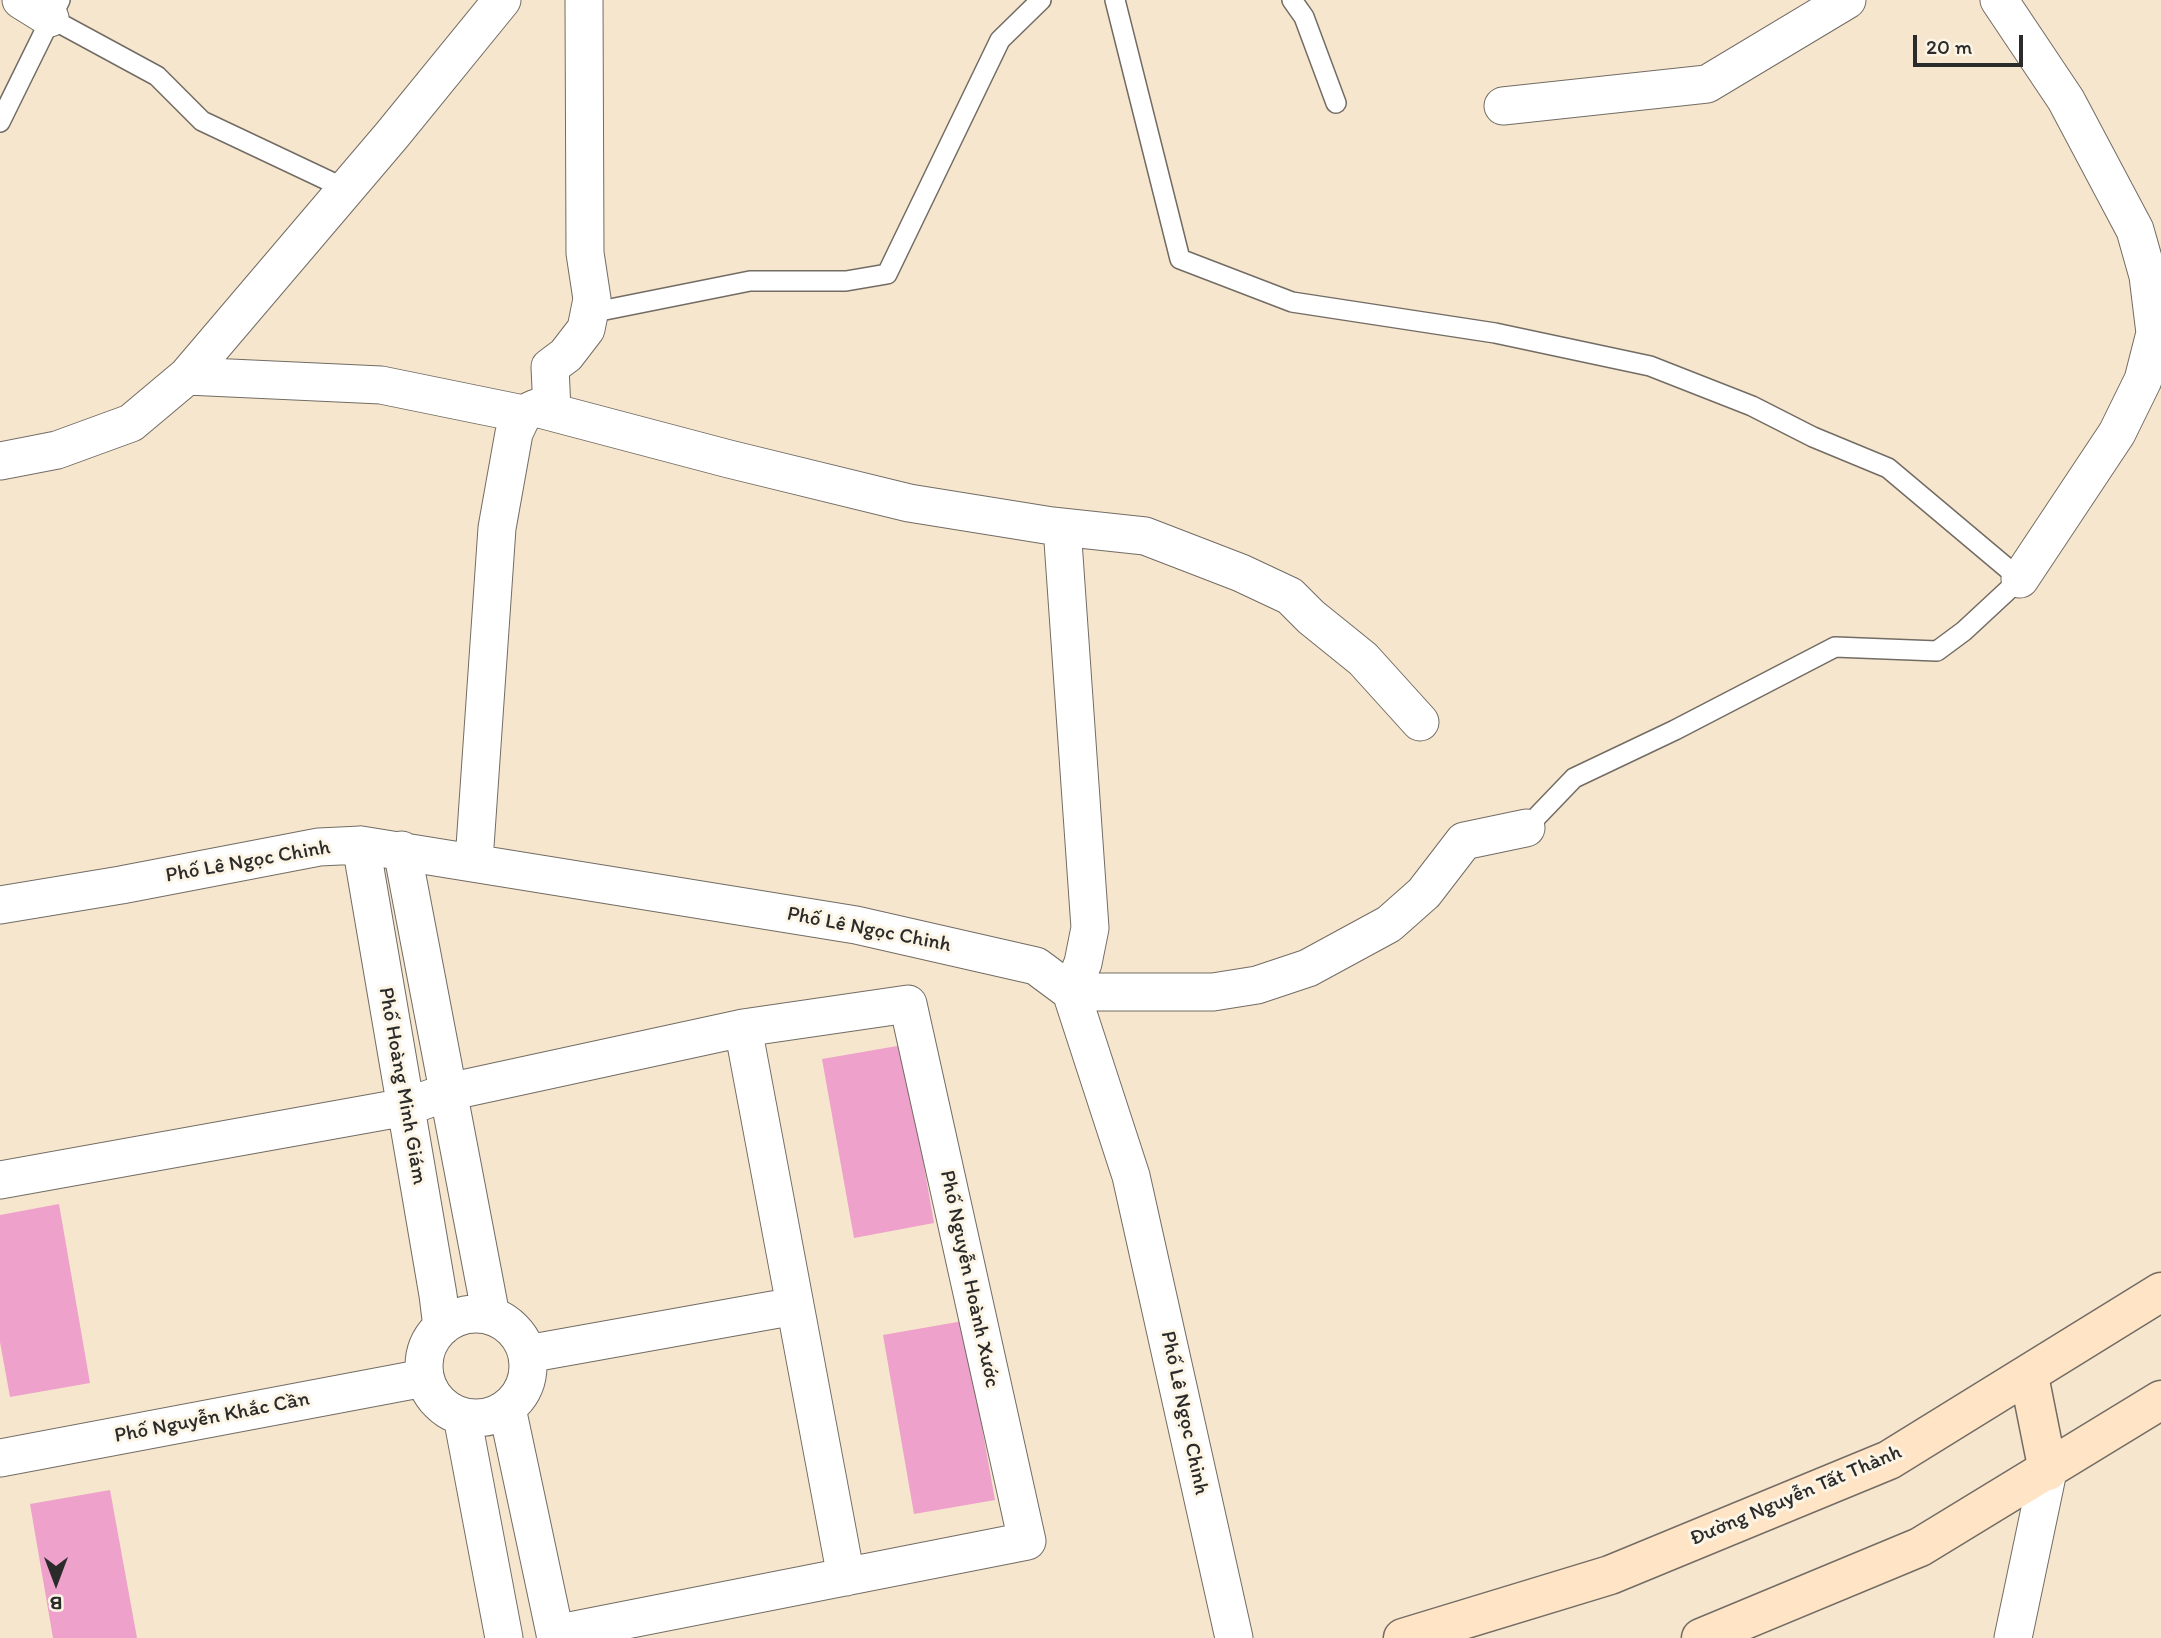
<!DOCTYPE html>
<html>
<head>
<meta charset="utf-8">
<style>
  body { margin:0 }
  #map { position:relative; width:2161px; height:1638px; overflow:hidden; background:#f6e6cd; font-family:Itim,sans-serif }
  canvas { display:block }
  .north { position:absolute; left:21px; top:1547px; width:70px; height:70px; -webkit-text-stroke:5px #fcf5e5; paint-order:stroke; rotate:180deg; font-size:19px; font-weight:700; line-height:28px; text-align:center; color:#2b2b2b }
  .north::after { content:''; display:block; margin:auto; width:24px; height:32px; background:#2b2b2b; clip-path:polygon(50% 0,100% 100%,50% 72%,0 100%) }
  .scale { position:absolute; left:1913px; top:35px; width:110px; height:32px; box-sizing:border-box; border:4px solid #2b2b2b; border-top:0; padding-left:9px; font-size:21px; line-height:24px; white-space:nowrap; color:#2b2b2b; -webkit-text-stroke:5px #fcf5e5; paint-order:stroke }
</style>
</head>
<body>
<div id="map">
<canvas width="2161" height="1638"></canvas>
<div class="north">B</div>
<div class="scale">20 m</div>
</div>
<script>
const g = document.querySelector('canvas').getContext('2d');
g.lineJoin = 'round';
function fillPath(path, color) { g.fillStyle = color; g.fill(path, 'evenodd'); }
function stroke(path, color, width, dash) { g.strokeStyle = color; g.lineWidth = width; g.lineCap = dash ? 'butt' : 'round'; g.setLineDash(dash || []); g.stroke(path); }
function label(font, color, halo, rows, align = 'center') {
  g.font = font + ' Itim,sans-serif'; g.lineWidth = 6; g.setLineDash([]); g.textBaseline = 'middle'; g.strokeStyle = halo; g.fillStyle = color; for (const [text, x, y, turn = 0] of rows) {
    g.save(); g.translate(x, y); g.rotate((+turn || 0) * Math.PI / 180); g.textAlign = isNaN(turn) ? turn : align; if (halo) g.strokeText(text, 0, 0); g.fillText(text, 0, 0); g.restore();
  }
}
const building = new Path2D(`
  M903,1045L934,1223L854,1238L822,1059Z
  M59,1204L90,1383L10,1397L0,1342V1215Z
  M963,1321L995,1500L914,1514L883,1335Z
  M110,1490L137,1638H53L30,1504Z`);
const service = new Path2D(`
  M1115,0L1180,259L1292,302L1495,333L1650,366L1752,406L1813,437L1888,468L2020,579L1964,631L1937,651L1835,647L1675,730L1574,778L1526,828
  M1292,0L1304,17L1336,103
  M50,18L157,76L202,121L346,189
  M0,122L60,0
  M590,313L750,281H846L887,274L1000,40L1041,0`);
const minor = new Path2D(`
  M21,0L50,18
  M1999,0L2066,100L2135,230L2148,276L2155,333L2143,380L2117,433L2020,579
  M1503,106L1707,84L1847,0
  M187,376L381,385L523,414
  M552,410L550,367L566,355L586,329L592,299L585,253L584,0
  M0,461L57,450L131,423L187,376L392,135L502,0
  M1062,527L1090,928L1083,963L1071,992H1213L1257,985L1308,968L1389,924L1424,893L1464,841L1526,828
  M361,845L438,1295L442,1327
  M402,850L491,1316
  M474,861L497,528L514,433L523,414L536,408L729,459L909,503L1052,526L1145,536L1241,573L1290,596L1311,617L1363,659L1420,722
  M0,905L121,885L319,847L361,845L856,925L1036,966L1071,992L1131,1176L1234,1638
  M743,1028L846,1577
  M0,1180L406,1107L448,1092L743,1028L908,1004L1027,1541L555,1634
  M424 1366a52 52 0 1 1 104 0a52 52 0 1 1-104 0Z
  M527,1354L795,1306
  M507,1408L556,1638
  M462,1416L504,1638
  M0,1458L424,1378
  M2013,1638L2048,1471`);
const secondary = new Path2D(`
  M2029,1376L2048,1471
  M1403,1638L1610,1575L1889,1460L2161,1292
  M1701,1638L1920,1547L2161,1400`);
const streetNames = [
  ["Phố Lê Ngọc Chinh",248,862,-10],
  ["Phố Lê Ngọc Chinh",869,930,11],
  ["Phố Hoàng Minh Giám",402,1086,80],
  ["Phố Nguyễn Hoành Xước",969,1279,78],
  ["Phố Lê Ngọc Chinh",1184,1413,78],
  ["Phố Nguyễn Khắc Cần",212,1418,-11],
  ["Đường Nguyễn Tất Thành",1796,1496,-23]
];
fillPath(building, '#eea1ca');
stroke(service, '#726c64', 22);
stroke(minor, '#726c64', 39);
stroke(secondary, '#726c64', 41);
stroke(service, '#fff', 19);
stroke(minor, '#fff', 37);
stroke(secondary, '#ffe4c6', 38);
label('21px', '#2b2b2b', '#fcf5e5', streetNames);
</script>
</body>
</html>
